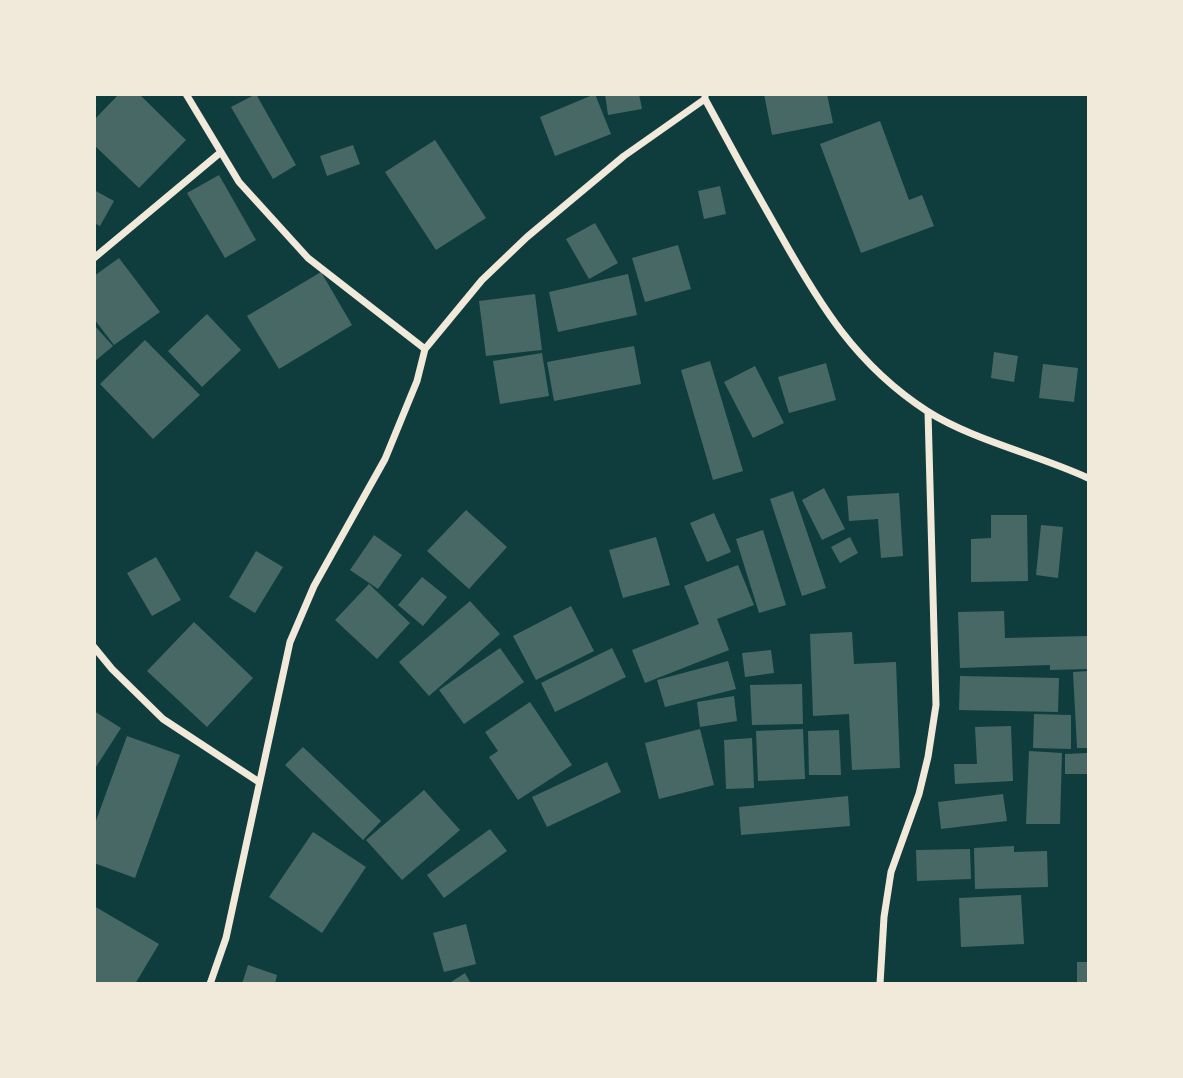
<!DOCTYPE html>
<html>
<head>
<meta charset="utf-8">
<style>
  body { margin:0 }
  #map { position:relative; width:1183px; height:1078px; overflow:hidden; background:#0f3d3e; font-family:Roboto,sans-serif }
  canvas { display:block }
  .frame { position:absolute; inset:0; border:96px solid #f1e9da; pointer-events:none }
</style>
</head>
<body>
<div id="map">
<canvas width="1183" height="1078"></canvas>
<div class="frame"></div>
</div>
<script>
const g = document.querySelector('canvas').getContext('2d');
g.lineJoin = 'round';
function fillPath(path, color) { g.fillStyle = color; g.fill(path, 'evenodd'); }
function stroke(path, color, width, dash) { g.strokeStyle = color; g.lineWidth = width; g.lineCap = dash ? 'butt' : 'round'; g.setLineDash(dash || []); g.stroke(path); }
const building = new Path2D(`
  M119,94H139L186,140L139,188L94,145V120Z
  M256,94L296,165L273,179L231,107Z
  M595,94L611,134L555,156L540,117Z
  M605,94H639L642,109L608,115Z
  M764,94H827L833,123L772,135Z
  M880,121L909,200L922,195L934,226L861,253L820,144Z
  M435,140L486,218L436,250L385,172Z
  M353,145L360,164L327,176L320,156Z
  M219,175L256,240L225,258L187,193Z
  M720,186L726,214L704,219L698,191Z
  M94,190L114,201L100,226L94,223Z
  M595,223L618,263L589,279L566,239Z
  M678,245L691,289L645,302L632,258Z
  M119,258L160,312L114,345L94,319V276Z
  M321,272L352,325L279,369L247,316Z
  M628,274L637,315L558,332L549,292Z
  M535,294L542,350L486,356L479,301Z
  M207,314L241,350L202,387L168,351Z
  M94,325L113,346L94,362Z
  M145,340L200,395L153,439L100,384Z
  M634,346L641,384L554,401L547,362Z
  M994,352L1018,356L1014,382L991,378Z
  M542,353L549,396L500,404L493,361Z
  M710,361L743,471L713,480L681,370Z
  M826,363L836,400L789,413L778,377Z
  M1043,364L1078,368L1074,402L1039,398Z
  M755,366L784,423L753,438L724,382Z
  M824,488L845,529L822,540L802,500Z
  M793,491L826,588L802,596L770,499Z
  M899,493L903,556L881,558L878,519L849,521L847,496Z
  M466,510L507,547L469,589L427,551Z
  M714,513L731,552L707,562L690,523Z
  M991,515H1027L1028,581L971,582V539L991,538Z
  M1041,525L1063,527L1058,578L1036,575Z
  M763,530L786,605L759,613L736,539Z
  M374,535L402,555L378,589L350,570Z
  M656,537L670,585L623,598L609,550Z
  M850,537L858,553L840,563L831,547Z
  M256,551L283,567L255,613L229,597Z
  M156,557L181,600L152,616L127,573Z
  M738,565L754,605L717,619L729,650L645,683L632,650L699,624L684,586Z
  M422,577L447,597L423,626L398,605Z
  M369,584L410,623L377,659L335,620Z
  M470,601L500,634L429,696L399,662Z
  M571,606L594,651L536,680L513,636Z
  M1004,611L1005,638L1088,636V669L1050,670V665L960,668L958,612Z
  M194,622L253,678L207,727L147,671Z
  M852,632L854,664L896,662L900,768L852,770L849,714L813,716L810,634Z
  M500,648L524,682L464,724L439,690Z
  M612,648L626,677L555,712L541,683Z
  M771,650L774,673L745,677L742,653Z
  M728,661L736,689L665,707L657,680Z
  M1088,671V748H1077L1073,672Z
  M960,676L1059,678L1058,712L959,710Z
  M802,684L803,724L752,725L750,685Z
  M734,696L737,721L700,727L697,702Z
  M530,702L572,765L518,800L489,757L498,751L485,732Z
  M94,711L121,728L94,770Z
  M1034,714L1071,715V749L1033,748Z
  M1011,726L1013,781L955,784L954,764H977L975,727Z
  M700,729L714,785L659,799L645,743Z
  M803,729L805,779L758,781L756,731Z
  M839,730L841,775H809L808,731Z
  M127,736L180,755L135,878L94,863V826Z
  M752,738L754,788L726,789L724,740Z
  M303,747L381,821L363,840L285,765Z
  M1029,751L1062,753L1060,824H1026Z
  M1088,753V774H1065V754Z
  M607,762L621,792L547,827L532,797Z
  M424,790L460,830L402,880L366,840Z
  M1003,794L1007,821L941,829L938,802Z
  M848,796L850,826L741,835L739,807Z
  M490,829L507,851L444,898L427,875Z
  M313,832L366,867L322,933L269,897Z
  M1014,846V852L1047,851L1048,887L975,889L974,848Z
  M970,849L971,879L917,881L916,850Z
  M1021,895L1024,944L961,947L959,898Z
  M94,906L159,944L135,984H94Z
  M466,924L476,964L444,972L433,933Z
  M1077,962H1088V984H1077Z
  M248,965L277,975L275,984H242Z
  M465,973L471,984H448Z`);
const minor = new Path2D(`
  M186,94L239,182L308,258L425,349
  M705,95V99C729,144 754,189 780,234C820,305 856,365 927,411C972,440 1039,455 1088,478
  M94,258L221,152
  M94,647L112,669L163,719L259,782
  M210,984L226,938L290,642L314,586L385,459L417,381L425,349L482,280L527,237L624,156L705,99
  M880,984L884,917L891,872L919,794L928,757L936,705L928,412`);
fillPath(building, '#486865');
stroke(minor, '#f1e9da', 7);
</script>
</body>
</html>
